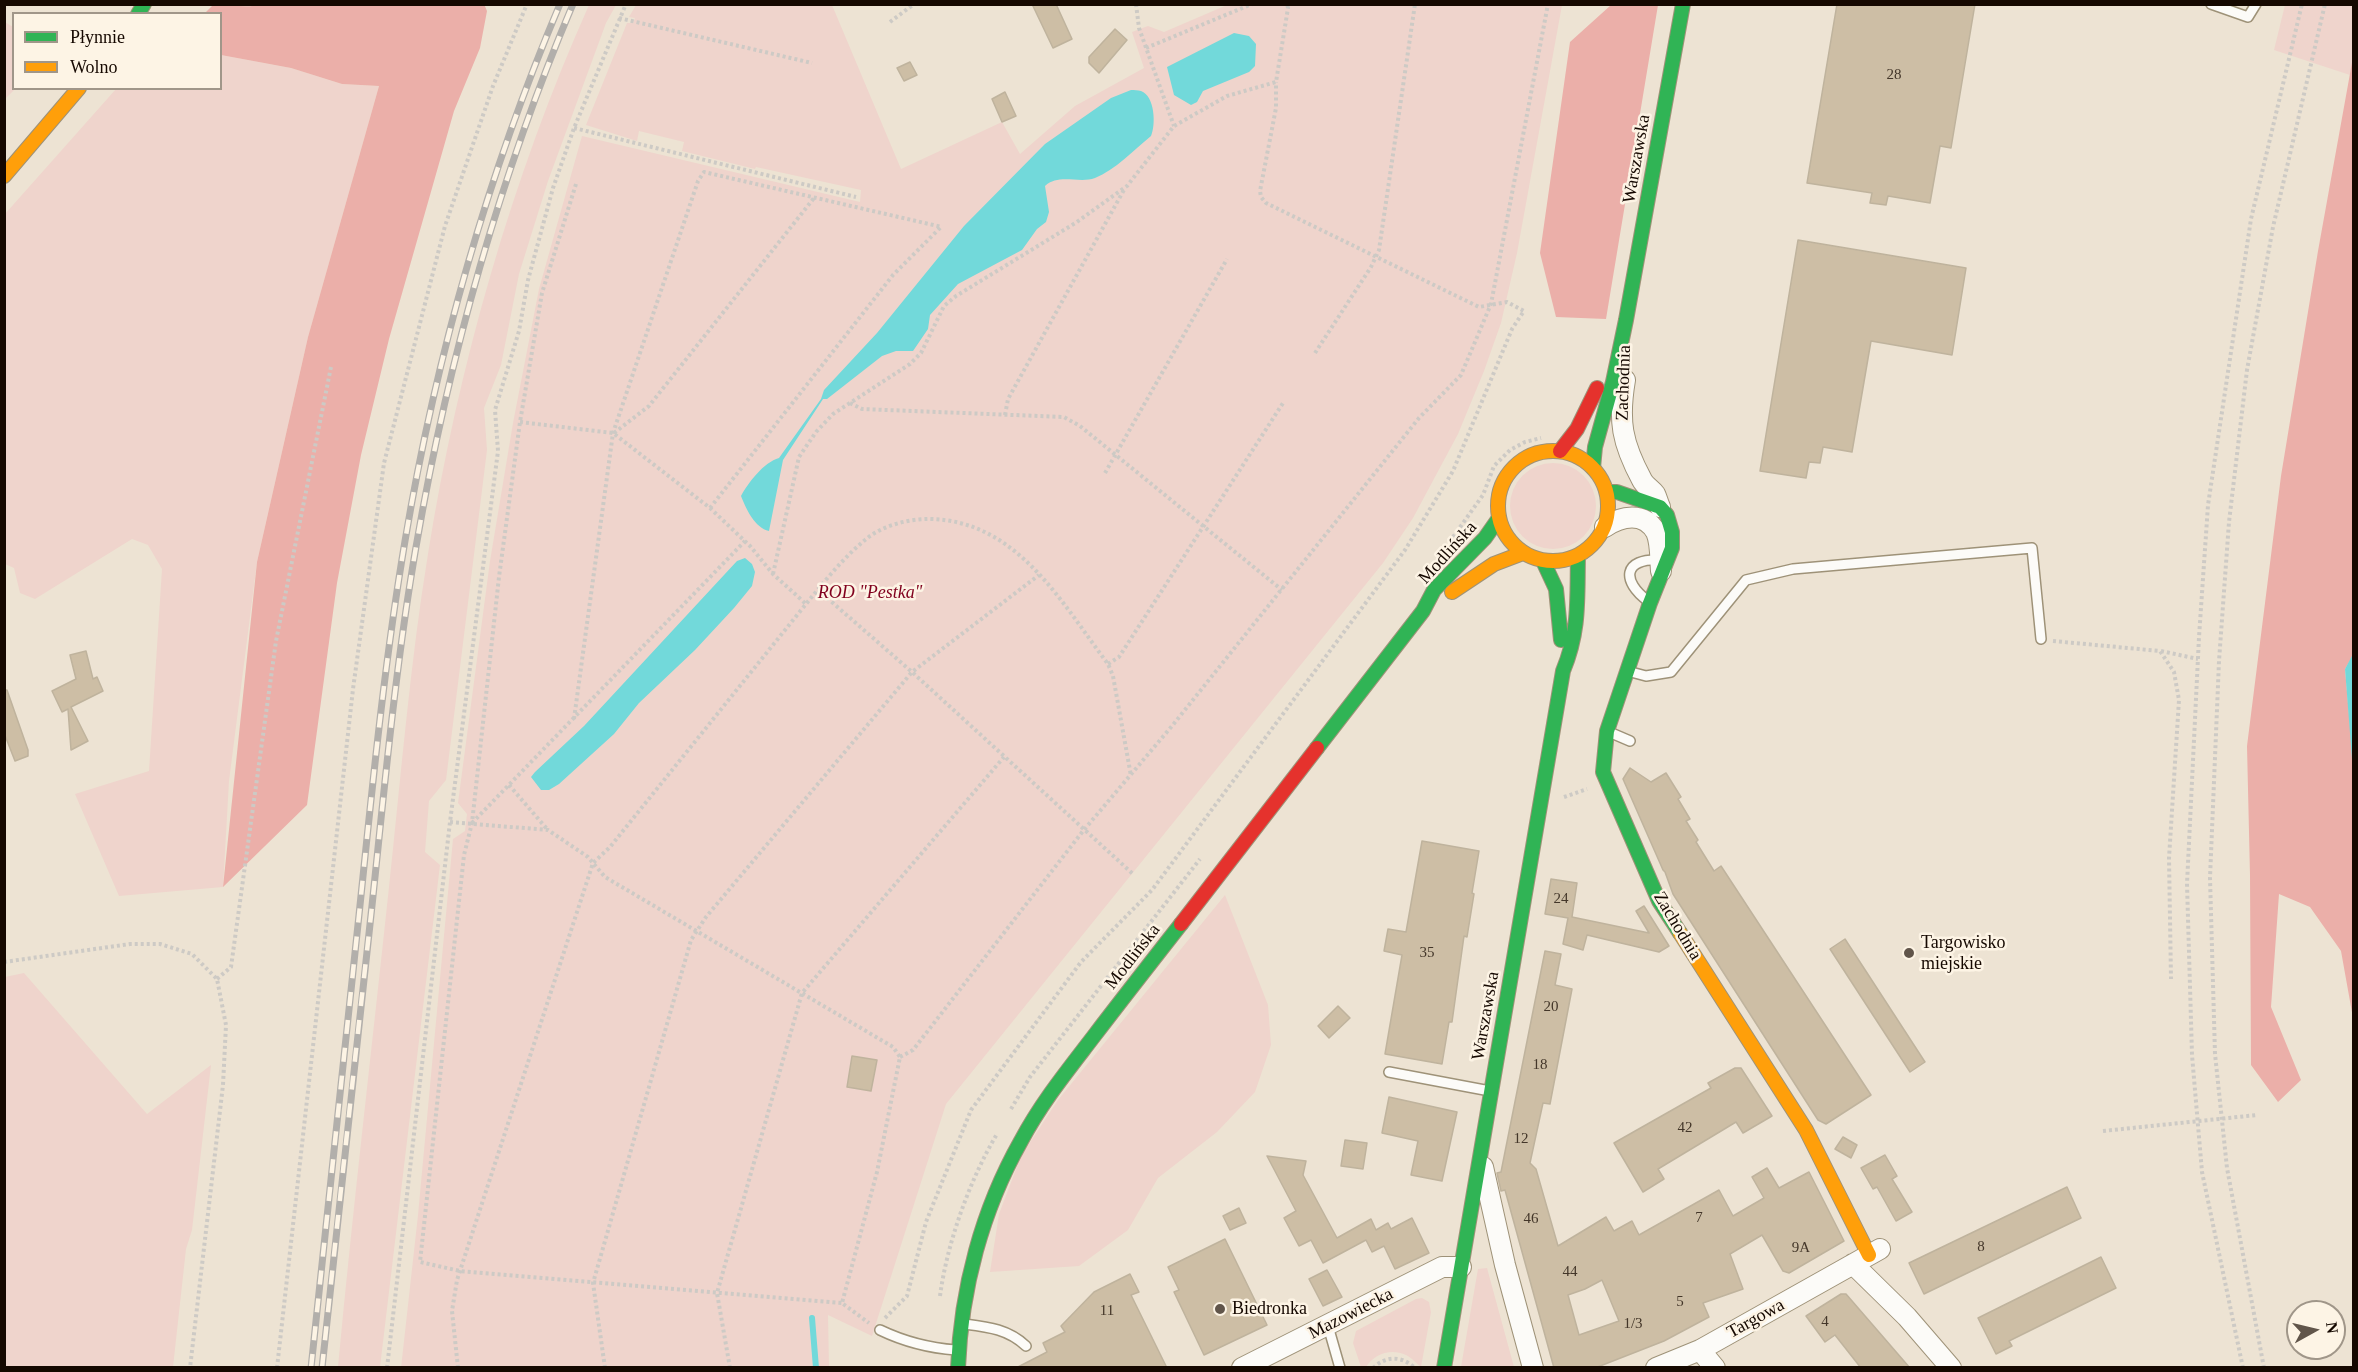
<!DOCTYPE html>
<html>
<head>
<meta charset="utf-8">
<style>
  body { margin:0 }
  #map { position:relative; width:2358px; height:1372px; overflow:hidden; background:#ede3d3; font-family:"Times New Roman",serif }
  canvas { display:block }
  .frame { position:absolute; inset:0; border:6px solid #150800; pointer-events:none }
  .legend { position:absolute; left:12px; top:12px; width:210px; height:78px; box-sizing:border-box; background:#fdf4e5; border:2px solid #a09689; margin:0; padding:8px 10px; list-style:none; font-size:18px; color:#150800 }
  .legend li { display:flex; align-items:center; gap:12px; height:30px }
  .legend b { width:30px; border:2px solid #a09689 }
  .north { position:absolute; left:2286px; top:1300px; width:60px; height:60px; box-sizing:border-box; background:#fdf4e5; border:2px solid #a09689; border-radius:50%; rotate:82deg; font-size:16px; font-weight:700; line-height:24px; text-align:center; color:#150800 }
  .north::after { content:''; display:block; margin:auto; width:21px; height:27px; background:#61554a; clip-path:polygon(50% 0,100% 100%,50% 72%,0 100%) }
</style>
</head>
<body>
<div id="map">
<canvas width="2358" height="1372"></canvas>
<div class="frame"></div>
<ul class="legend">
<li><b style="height:8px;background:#30b455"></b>Płynnie</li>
<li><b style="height:8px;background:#ff9f0a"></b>Wolno</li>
</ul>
<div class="north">N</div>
</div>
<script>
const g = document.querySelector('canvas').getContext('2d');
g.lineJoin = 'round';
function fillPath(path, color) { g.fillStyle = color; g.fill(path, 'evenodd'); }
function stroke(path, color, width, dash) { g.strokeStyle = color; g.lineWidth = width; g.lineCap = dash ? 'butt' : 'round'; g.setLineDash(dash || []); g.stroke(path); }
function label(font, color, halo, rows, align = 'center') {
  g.font = font + ' "Times New Roman",serif'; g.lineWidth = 5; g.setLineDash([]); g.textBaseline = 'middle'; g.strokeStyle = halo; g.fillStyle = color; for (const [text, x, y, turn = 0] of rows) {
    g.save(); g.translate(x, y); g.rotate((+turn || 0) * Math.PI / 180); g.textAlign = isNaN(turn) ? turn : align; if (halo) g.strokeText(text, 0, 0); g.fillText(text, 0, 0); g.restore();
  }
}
const green = new Path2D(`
  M589,5H616L606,23L548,181L519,274L501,365L484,408L487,450L446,780L429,801L425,852L440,865L380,1367H338C353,1207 372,1047 389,887C401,776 410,664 428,554C458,367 512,177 589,5Z
  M636,5H832L901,169L1002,122L1020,154L1075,106L1144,68L1132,32L1148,26L1164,32L1227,5H1562L1517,253L1501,323L1484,371L1458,434L1413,518L1383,563L946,1104L872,1336L828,1315L829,1367L401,1368L418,1215L453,839L465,831L467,814L458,803L490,561L513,423L539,289L582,136L860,202L861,190L756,167L755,169L682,151L684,142L639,131L637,141L586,125L627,23H633L635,18L629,17Z
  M2285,5H2353L2354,57L2350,75L2274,50Z
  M5,22L13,27L14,88L15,89L5,99Z
  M221,55L291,68L342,84L379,86L308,337L257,562L229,781L223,887L119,896L75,794L149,771L162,569L148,545L132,539L35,599L20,593L14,568L5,564V214L116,89L220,88Z
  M1510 506a43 43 0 1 1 86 0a43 43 0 1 1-86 0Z
  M1225,895L1268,1005L1271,1045L1255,1092L1217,1132L1158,1178L1128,1230L1079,1266L990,1272L999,1214L1021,1156L1058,1100Z
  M24,973L147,1114L211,1065L192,1230L186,1249L173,1367H5V977Z
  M1487,1268L1514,1367H1461L1478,1269Z
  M1422,1298L1429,1302L1431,1312L1421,1367C1417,1364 1412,1358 1406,1355C1391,1348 1374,1354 1366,1367H1361L1353,1343L1356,1331L1416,1299Z`);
const forest = new Path2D(`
  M213,5C228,4 249,9 261,4H484L487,11L480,48L454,111L389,339L361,455L337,583L307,805L223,887L257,562L308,337L379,86L342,84L291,68L221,55L220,14L205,13Z
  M1611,5H1658L1606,319L1556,317L1540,253L1570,42Z
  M2353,57L2354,654L2345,669L2354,772L2353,1018L2341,951L2310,907L2279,894L2271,1007L2301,1080L2278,1102L2251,1065L2250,875L2247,746L2281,476L2318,251Z`);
const water = new Path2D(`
  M1234,33L1249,36L1256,44L1255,66L1249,72L1203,91L1197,102L1191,105L1174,95L1167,67Z
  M1131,90C1134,90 1138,90 1141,91C1155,96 1156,125 1151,136C1134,150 1115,170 1095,178C1079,184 1059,173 1045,186L1049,212L1046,222L1037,229L1022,250L958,284L930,315L928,329L913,351H896L882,356L827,399H823L783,460L769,531C755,528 746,509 741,496C748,483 764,462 779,458L821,399L824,390L877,333L964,226L1045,144L1111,98Z
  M745,558L752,564L755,572L752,586L734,608L695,650L639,703L614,734L559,784L549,790H541L531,777L535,772L584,726L737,561Z
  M2353,654V772L2345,669Z`);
const stream = new Path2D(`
  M812,1318L816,1368`);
const building = new Path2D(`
  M1032,4H1056L1072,39L1053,48Z
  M1837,4H1975L1951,148L1940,146L1930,203L1888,196L1886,205L1870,203L1872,193L1807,183Z
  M1115,29L1127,40L1099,73L1089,63V57Z
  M910,62L917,75L904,81L897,68Z
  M1005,92L1016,116L1002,122L992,99Z
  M1798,240L1966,268L1952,355L1871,341L1852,452L1823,447L1820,463L1809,462L1806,478L1760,471Z
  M86,651L93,679L97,677L103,691L71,707L88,741L71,750L68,709L62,712L52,691L76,679L70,655Z
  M4,690H7L28,750V756L15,761L4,733Z
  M1630,768L1651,782L1666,773L1681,797L1678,799L1690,819L1686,821L1698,840L1696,842L1714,871L1721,866L1871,1095L1826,1124L1818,1120L1673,894L1665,872L1663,870L1623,779Z
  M1422,841L1479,851L1472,893L1474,894L1467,937L1464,936L1452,1022H1449L1442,1064L1385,1054L1402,955L1384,951L1388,929L1406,932Z
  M1551,879L1577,883L1572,917L1649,933L1636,911L1644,906L1669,946L1659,952L1587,935L1583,950L1563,944L1568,918L1545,914Z
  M1845,939L1925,1062L1910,1072L1830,949Z
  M1545,951L1561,954L1555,985L1572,989L1550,1104L1543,1103L1530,1163L1536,1169L1558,1246L1606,1217L1614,1231L1632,1221L1639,1235L1719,1190L1733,1216L1764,1198L1752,1177L1767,1168L1779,1188L1809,1172L1844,1241L1789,1273L1783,1271L1762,1235L1730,1254L1743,1289L1703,1303L1709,1317L1664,1341L1595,1368H1554L1505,1190L1501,1191L1497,1173L1501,1172ZM1602,1280L1619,1321L1579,1335L1568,1295L1585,1289Z
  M1338,1006L1350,1018L1329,1038L1318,1026Z
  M852,1056L877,1060L871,1091L847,1087Z
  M1735,1068H1741L1772,1116L1743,1133L1736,1122L1658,1169L1664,1179L1643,1192L1614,1143L1711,1088L1708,1083Z
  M1389,1097L1457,1112L1442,1181L1411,1175L1418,1141L1382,1133Z
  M1843,1137L1857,1145L1851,1158L1835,1149Z
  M1345,1140L1367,1143L1363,1169L1341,1166Z
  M1885,1155L1897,1176L1892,1179L1912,1212L1896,1221L1877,1187L1873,1189L1861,1168Z
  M1267,1156L1306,1161L1303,1175L1337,1238L1371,1219L1376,1230L1388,1223L1391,1229L1412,1218L1429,1253L1395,1269L1384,1246L1372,1252L1366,1240L1323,1263L1311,1240L1299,1246L1284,1218L1296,1211Z
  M2067,1187L2081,1218L1924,1294L1909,1263Z
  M1239,1208L1246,1223L1230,1230L1223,1216Z
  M1225,1239L1267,1325L1204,1355L1174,1292L1179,1290L1168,1267Z
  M2101,1257L2116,1288L2009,1341L2012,1346L1996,1354L1978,1318Z
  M1327,1270L1342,1297L1323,1306L1309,1279Z
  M1130,1274L1139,1292L1131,1295L1167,1368H1016L1047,1352L1043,1343L1065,1332L1061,1326L1094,1292Z
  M1841,1294H1846L1910,1368H1861L1835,1335L1825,1342L1806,1316Z`);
const path = new Path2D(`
  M1136,4L1139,28L1174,126
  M619,18L812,63
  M890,22L914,4
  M1146,48L1252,4
  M574,128L856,197
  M576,184L542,293L520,422L499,577L472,823L464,855L420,1262L460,1271L842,1303
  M1315,353L1371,267L1379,250L1415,4
  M850,403L862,409L1064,417L1080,426L1282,590
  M1005,415L1008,399L1125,188
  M520,422L613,433L710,508L750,546L773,574L806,604
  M614,433L649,406L814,198
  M1105,473L1227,259
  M710,508L893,275L941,227
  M1453,537L1483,495L1494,466L1510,450L1525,442L1541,438
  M773,574L799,457L816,432L833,414L910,364L921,353L944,306L956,296L1077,222L1127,186L1174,126L1227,96L1276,82L1288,8L1287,4
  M818,590L912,672L1133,874
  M2053,641L2160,651L2174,672L2179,700L2169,858L2171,979
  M2161,651L2198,659
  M1108,664L1119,657L1283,403
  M574,719L613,433L698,181L704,172L942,227
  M509,785L547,829
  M1564,797L1587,789
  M450,822L548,830L588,857L605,877L893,1047L900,1057L877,1172L842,1303L869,1323
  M472,823L745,541
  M4,962L130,944H160L192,954L217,979L226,1025L223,1085L190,1368
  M217,979L231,967L276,641L331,367
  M900,1057L913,1050L1083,831L1172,726L1419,418L1461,375L1491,304L1548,4
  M1011,1109L1030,1077L1200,859
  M2103,1131L2257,1115
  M940,1296C947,1243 970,1179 997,1134
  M885,1318L907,1296L926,1222L971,1110L1081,962L1152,890L1405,550L1453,471L1512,329L1524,311L1507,302L1479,307L1266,203L1261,197L1260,191L1276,108V82
  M277,1368L353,689L384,463L445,226L493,86L527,4
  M387,1368L450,822L498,451L495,410L519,331L528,280L553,188L574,128L626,4
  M458,1368L452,1311L457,1280L593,863L610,847L806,604C824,582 843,558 865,540C881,526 907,519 929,519C1017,520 1061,602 1108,664L1113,676L1131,776
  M605,1368L593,1283L691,940L706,917L912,672L1039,575
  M730,1368L717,1293L802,993L1004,757
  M1373,1368C1387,1355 1402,1356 1415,1368
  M2243,1368L2202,1172L2192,1055L2187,884L2199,637L2208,505L2251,219L2302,4
  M2264,1368L2227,1168L2215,1054L2210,878L2219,661L2229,522L2247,370L2273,227L2325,4`);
const lane = new Path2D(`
  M2211,4L2248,17L2256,4
  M1648,601C1621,581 1623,558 1660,560
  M1631,672L1646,676L1671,672L1746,580L1793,569L2032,548L2041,639
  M1609,732L1630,741
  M1389,1072L1490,1091
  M964,1324C988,1327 1008,1329 1026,1346
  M1328,1326L1340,1368
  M880,1330C905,1342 928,1348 956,1350`);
const street = new Path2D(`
  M1625,380C1618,421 1622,443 1642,480C1645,486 1651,489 1655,494C1657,498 1658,503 1660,507
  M1605,527C1621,516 1644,511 1656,532C1661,542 1660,560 1661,571
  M1483,1167L1505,1265L1533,1368
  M1853,1264L1907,1317L1951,1368
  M1700,1350L1715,1368
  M1242,1368L1442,1267H1461
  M1656,1368L1700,1350L1880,1249`);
const fast = new Path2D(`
  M138,14L144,4
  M1593,468L1595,447L1613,382L1626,320L1683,4
  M1607,492H1617L1660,507L1667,515L1672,532V548L1650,603L1607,731L1603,772L1659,901L1680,933
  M1543,561L1556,589L1561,640
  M1317,748L1423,611L1434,590L1485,538L1499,518
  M958,1368C961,1289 982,1210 1021,1141C1041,1103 1068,1070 1094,1036C1123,998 1152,961 1181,924
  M1444,1368L1563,671C1580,630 1577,599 1578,556`);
const slow = new Path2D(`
  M4,176L79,88
  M1498 506a55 55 0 1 1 110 0a55 55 0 1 1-110 0Z
  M1452,592L1494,564L1523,553
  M1680,933L1806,1130L1869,1255`);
const jam = new Path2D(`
  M1560,451L1577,429L1597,388
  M1181,924L1317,748`);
const rail = new Path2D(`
  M311,1368C327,1217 343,1066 359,915C372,790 384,665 405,541C436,357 487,176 560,4
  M322,1368C338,1217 354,1066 371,915C384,793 395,669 416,547C448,361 499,178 573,4`);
const markers = [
  [1909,953,6,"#61554a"],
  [1220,1309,6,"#61554a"]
];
const numberNames = [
  ["28",1894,75],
  ["24",1561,899],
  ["35",1427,953],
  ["20",1551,1007],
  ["18",1540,1065],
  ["42",1685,1128],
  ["12",1521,1139],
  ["7",1699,1218],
  ["46",1531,1219],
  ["8",1981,1247],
  ["9A",1801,1248],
  ["44",1570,1272],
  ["5",1680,1302],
  ["11",1107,1311],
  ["4",1825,1322],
  ["1/3",1633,1324]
];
const streetNames = [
  ["Warszawska",1637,159,-80],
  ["Zachodnia",1624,383,-88],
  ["Modlińska",1448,553,-48],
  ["Zachodnia",1677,926,59],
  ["Modlińska",1133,957,-52],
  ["Warszawska",1486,1016,-80],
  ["Mazowiecka",1351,1314,-27],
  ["Targowa",1756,1319,-29]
];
const parkNames = [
  ["ROD \"Pestka\"",870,593]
];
const poiNames = [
  ["Targowisko",1921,943],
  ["miejskie",1921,964],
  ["Biedronka",1232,1309]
];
fillPath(green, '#efd4cc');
fillPath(forest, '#ebafa9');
fillPath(water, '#72d9da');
stroke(stream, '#72d9da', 6);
fillPath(building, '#cdbea5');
stroke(building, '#bfb39d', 1.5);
stroke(lane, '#9e9278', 12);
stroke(street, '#9e9278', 22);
stroke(fast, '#9e9278', 16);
stroke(slow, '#9e9278', 16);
stroke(jam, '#9e9278', 16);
stroke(path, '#cdcac5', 4, [3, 3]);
stroke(lane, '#fcfbf8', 9);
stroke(street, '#fcfbf8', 20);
stroke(fast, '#30b455', 14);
stroke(slow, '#ff9f0a', 14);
stroke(jam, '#e5322d', 14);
stroke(rail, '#b2afab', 7);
stroke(rail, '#fdf4e5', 4.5, [14]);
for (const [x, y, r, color] of markers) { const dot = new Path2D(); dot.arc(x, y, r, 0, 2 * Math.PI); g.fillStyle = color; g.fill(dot); stroke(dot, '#fdf4e5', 2); }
label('15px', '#433629', null, numberNames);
label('18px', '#150800', '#fdf4e5', streetNames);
label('italic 18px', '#81011e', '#fdf4e5', parkNames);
label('18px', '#150800', '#fdf4e5', poiNames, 'left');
</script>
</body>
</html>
